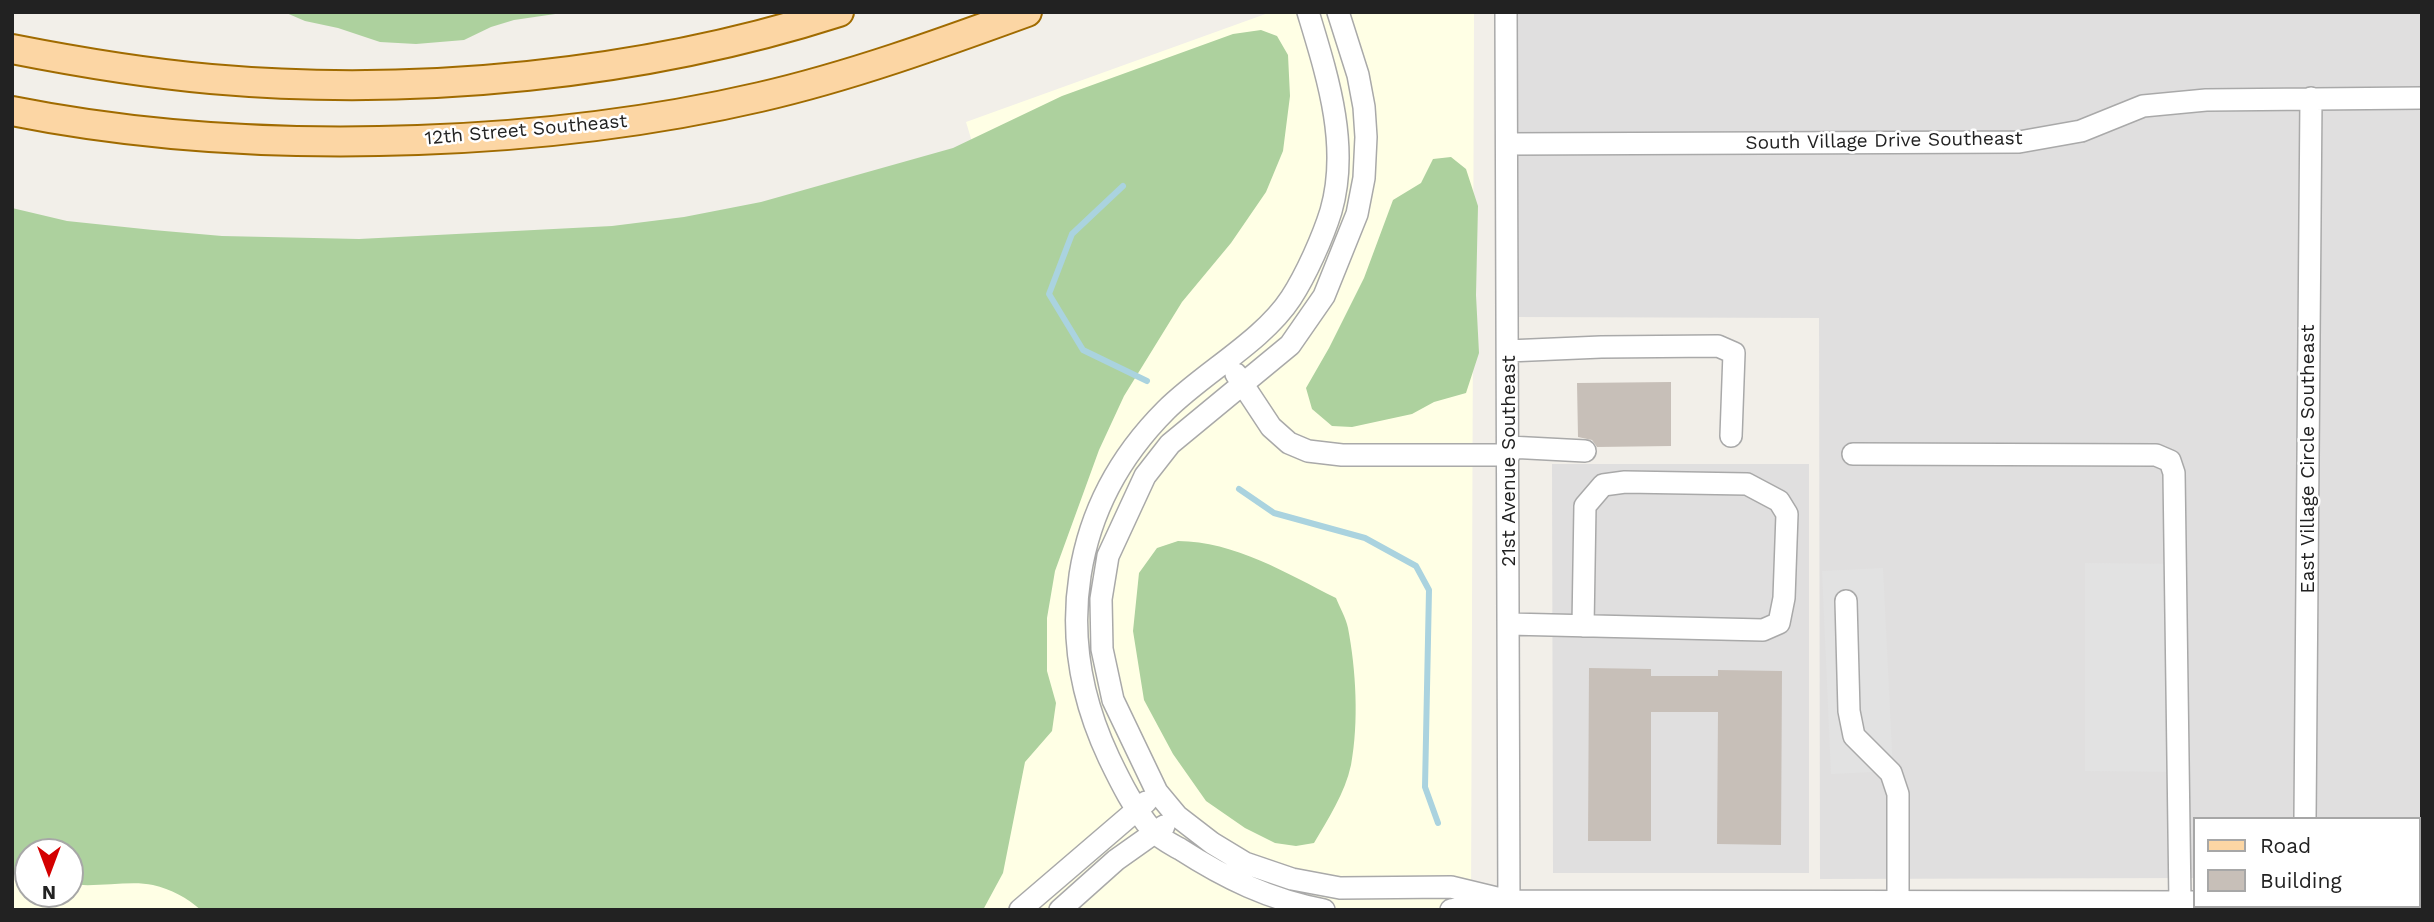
<!DOCTYPE html>
<html>
<head>
<meta charset="utf-8">
<style>
  body { margin:0 }
  #map { position:relative; width:2434px; height:922px; overflow:hidden; background:#f2efe9; font-family:"Work Sans",sans-serif }
  canvas { display:block }
  .frame { position:absolute; inset:0; border:14px solid #222; pointer-events:none }
  .legend { position:absolute; left:2193px; top:817px; width:228px; height:91px; box-sizing:border-box; background:#fff; border:2px solid #a7a7a7; margin:0; padding:9px 12px; list-style:none; font-size:21px; color:#222 }
  .legend li { display:flex; align-items:center; gap:14px; height:35px }
  .legend b { width:35px; border:2px solid #a7a7a7 }
  .north { position:absolute; left:14px; top:838px; width:70px; height:70px; box-sizing:border-box; background:#fff; border:2px solid #a7a7a7; border-radius:50%; rotate:180deg; font-size:19px; font-weight:700; line-height:28px; text-align:center; color:#222 }
  .north::after { content:''; display:block; margin:auto; width:24px; height:32px; background:#d40000; clip-path:polygon(50% 0,100% 100%,50% 72%,0 100%) }
</style>
</head>
<body>
<div id="map">
<canvas width="2434" height="922"></canvas>
<div class="frame"></div>
<ul class="legend">
<li><b style="height:9px;background:#fcd6a4"></b>Road</li>
<li><b style="height:19px;background:#c7bfb8"></b>Building</li>
</ul>
<div class="north">N</div>
</div>
<script>
const g = document.querySelector('canvas').getContext('2d');
g.lineJoin = 'round';
function fillPath(path, color) { g.fillStyle = color; g.fill(path, 'evenodd'); }
function stroke(path, color, width, dash) { g.strokeStyle = color; g.lineWidth = width; g.lineCap = dash ? 'butt' : 'round'; g.setLineDash(dash || []); g.stroke(path); }
function label(font, color, halo, rows, align = 'center') {
  g.font = font + ' "Work Sans",sans-serif'; g.lineWidth = 5; g.setLineDash([]); g.textBaseline = 'middle'; g.strokeStyle = halo; g.fillStyle = color; for (const [text, x, y, turn = 0] of rows) {
    g.save(); g.translate(x, y); g.rotate((+turn || 0) * Math.PI / 180); g.textAlign = isNaN(turn) ? turn : align; if (halo) g.strokeText(text, 0, 0); g.fillText(text, 0, 0); g.restore();
  }
}
const residential = new Path2D(`
  M1513,12H2422V910H2224L2223,906H2418V819H2194V878L1820,879L1819,318L1517,317Z
  M1552,464H1809V873H1553Z`);
const education = new Path2D(`
  M1271,12H1474L1471,910H12V786L1021,303L966,122ZM28,852H70V894H28Z`);
const forest = new Path2D(`
  M284,12H569L514,20L491,27L464,40L416,44L380,42L338,28L305,21Z
  M1261,30L1277,36L1288,55L1290,96L1283,151L1266,192L1231,243L1182,302L1124,396L1099,450L1055,571L1047,618V671L1056,703L1052,731L1025,762L1003,873L983,910H201C187,898 171,889 153,885C130,880 96,888 70,884V852H28V877L12,874V208L67,221L153,230L222,236L359,239L612,226L684,217L761,202L953,148L1062,96L1233,34Z
  M1451,157L1466,169L1478,206L1476,295L1479,353L1466,393L1434,402L1412,414L1352,427L1332,426L1312,409L1306,388L1329,348L1364,278L1393,200L1421,183L1433,159Z
  M1178,541C1234,541 1288,574 1336,598C1340,608 1346,618 1348,628C1356,670 1359,722 1351,765C1345,793 1328,819 1314,843L1296,846L1275,843L1245,828L1206,801L1173,754L1144,700L1133,631L1139,573L1157,548Z`);
const parking = new Path2D(`
  M2085,563L2188,564L2187,772L2085,771Z
  M1883,568L1893,771L1831,774L1822,571Z`);
const stream = new Path2D(`
  M1123,186L1072,234L1049,294L1083,350L1147,381
  M1239,489L1274,513L1365,538L1416,566L1429,590L1425,787L1438,823`);
const building = new Path2D(`
  M1671,382V446L1597,447L1592,440L1578,437L1577,383Z
  M1589,668L1651,669V676H1718V670L1782,671L1781,845L1717,844L1718,712H1651V841H1588Z`);
const minor = new Path2D(`
  M1308,12C1327,75 1350,145 1331,211C1323,237 1306,275 1291,298C1263,341 1203,373 1166,410C1070,506 1052,637 1109,758C1121,783 1134,809 1152,830C1159,838 1171,844 1180,849C1225,878 1270,900 1324,910
  M1338,12L1358,75L1364,107L1366,137L1364,178L1357,214L1324,296L1290,345L1170,444L1145,476L1108,556L1101,599L1102,649L1113,700L1157,792L1177,816L1212,843L1245,863L1292,879L1340,888L1451,887L1509,901
  M1506,12L1509,910
  M1508,144L2019,142L2081,131L2143,106L2206,100L2422,98
  M1508,351L1601,347L1718,346L1734,353L1731,436
  M1236,374L1271,427L1289,443L1308,451L1342,455H1509
  M1509,447L1585,451
  M1853,454L2156,455L2170,461L2174,473L2180,902
  M1846,601L1849,711L1854,736L1891,773L1898,794V902
  M1509,624L1763,630L1779,623L1784,598L1787,514L1779,501L1747,484L1625,482L1603,485L1585,506L1583,626
  M2305,819L2311,98
  M2418,900H2422
  M1020,910L1146,802
  M1060,910L1116,860L1164,826
  M1451,910L1509,901L2193,902`);
const major = new Path2D(`
  M12,49C78,62 144,73 211,79C416,97 643,75 839,12
  M12,111C147,138 281,145 418,140C533,136 648,123 760,97C851,76 939,44 1027,12`);
const streetNames = [
  ["12th Street Southeast",526,130,-5],
  ["South Village Drive Southeast",1884,141,-1],
  ["East Village Circle Southeast",2308,459,-90],
  ["21st Avenue Southeast",1509,461,-90]
];
fillPath(residential, '#e0dfdf');
fillPath(education, '#ffffe5');
fillPath(forest, '#add19e');
fillPath(parking, '#e2e2e2');
stroke(stream, '#aad3df', 6);
fillPath(building, '#c7bfb8');
stroke(minor, '#a9a9a9', 24);
stroke(major, '#a06b00', 32);
stroke(minor, '#fff', 21);
stroke(major, '#fcd6a4', 28);
label('19px', '#222', '#fff', streetNames);
</script>
</body>
</html>
